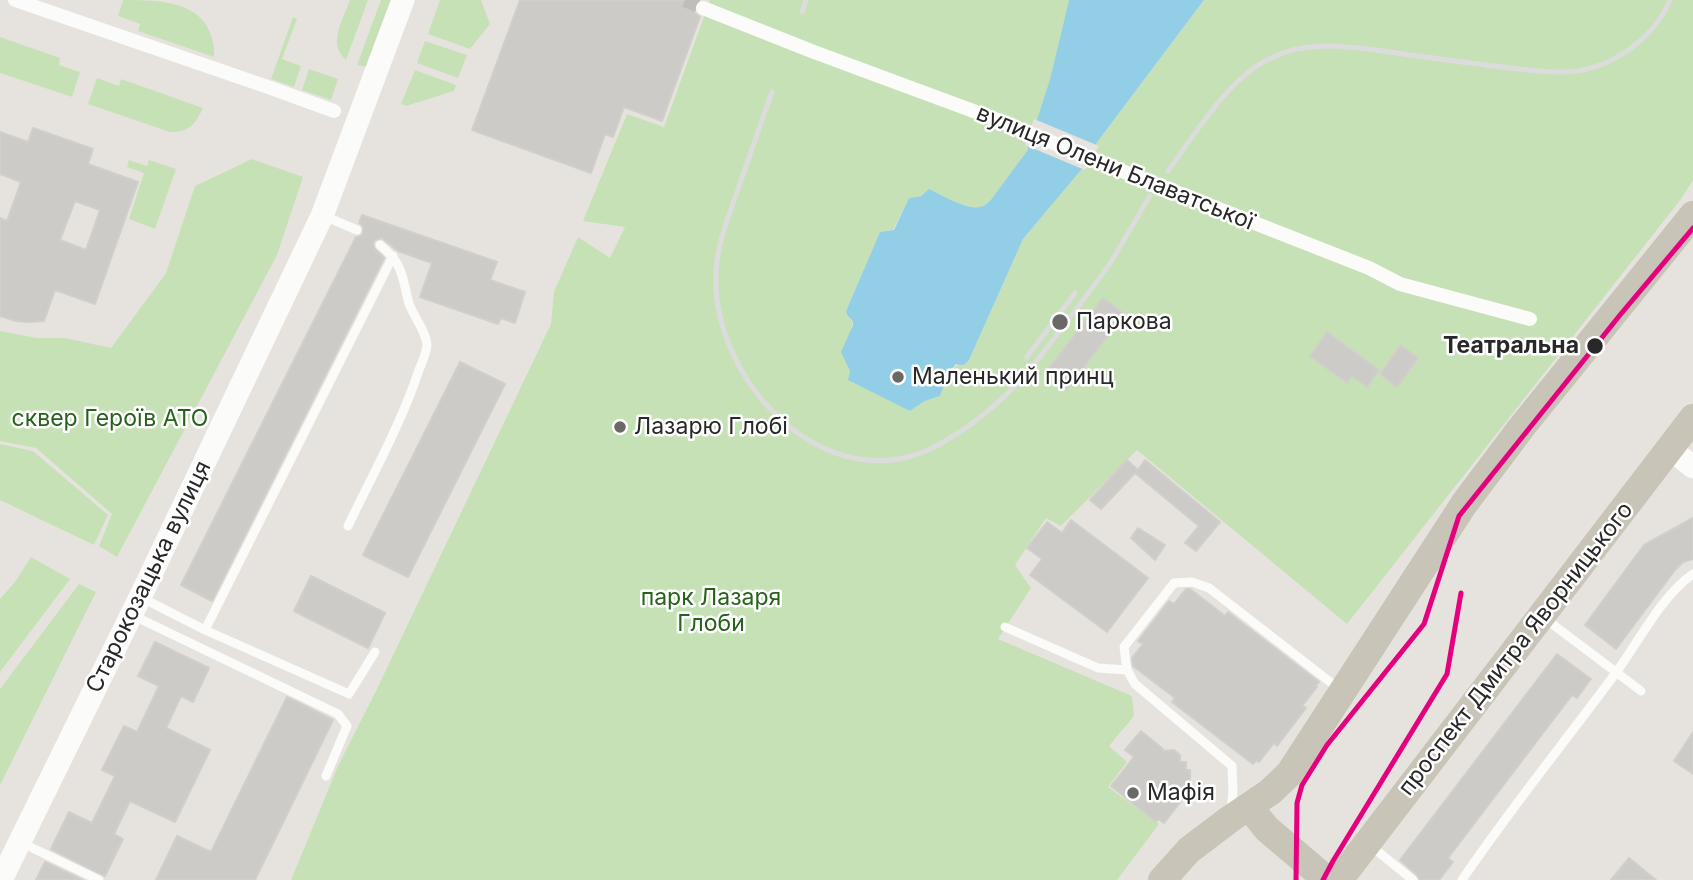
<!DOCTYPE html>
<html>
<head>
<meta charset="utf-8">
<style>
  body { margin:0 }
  canvas { display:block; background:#e6e3de }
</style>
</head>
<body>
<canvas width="1693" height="880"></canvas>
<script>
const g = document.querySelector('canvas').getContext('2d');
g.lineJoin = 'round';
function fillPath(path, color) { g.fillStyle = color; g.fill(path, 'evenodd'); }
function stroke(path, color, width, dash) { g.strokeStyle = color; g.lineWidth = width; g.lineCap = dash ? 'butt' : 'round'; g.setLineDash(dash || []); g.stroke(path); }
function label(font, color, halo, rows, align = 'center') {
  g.font = font + ' Inter,sans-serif'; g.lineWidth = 5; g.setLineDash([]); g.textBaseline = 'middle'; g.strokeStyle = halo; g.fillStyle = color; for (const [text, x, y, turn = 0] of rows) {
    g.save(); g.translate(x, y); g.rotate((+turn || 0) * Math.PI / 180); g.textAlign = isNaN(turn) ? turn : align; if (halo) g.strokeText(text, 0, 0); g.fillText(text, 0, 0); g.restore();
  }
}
const green = new Path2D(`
  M123,0C154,0 191,0 207,26C212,36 215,46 214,57L138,31L140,24L118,16Z
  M350,0H368L346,60C327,44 343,19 350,0Z
  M381,0H393L368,67L357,65Z
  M440,0H481L490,24L470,49L428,34Z
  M710,0H1069L1050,79L1027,151L990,201C986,204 985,206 980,207C967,210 941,195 929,190L920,196L909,198L893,230L880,232L846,311L847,315L853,321L845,358L850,371L910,411L925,401L940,396C947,376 946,368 969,360L1023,239L1081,170L1098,141L1204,0H1693V180L1681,199L1347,624L1137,450L1061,526L1046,518L1015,565L1031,588L998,639L1132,696L1134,716L1109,746L1127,762L1108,787L1159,824L1117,880H291L338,766L376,691L551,324L554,292L578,237L610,258L625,227L583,221L627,114L664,127Z
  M293,17L297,19L282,59L301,66L294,87L271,79Z
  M0,37L60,58L59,65L80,72L72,97L0,73Z
  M425,41L467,55L458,78L417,63Z
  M309,69L338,79L331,100L302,90Z
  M415,70L456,85L454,91L406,106L401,104Z
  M97,78L119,86L121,79L203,108C196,123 189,133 170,132L88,104Z
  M252,159L303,177L277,255L117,557L99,546L112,514L36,448L0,441V331L36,338H65L111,348L166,273L195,186Z
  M129,160L147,166L149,160L176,169L155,229L129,219L144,173L127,167Z
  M0,444L33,451L108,515L94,545L0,500Z
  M31,557L70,579L0,672V599L15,582Z
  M79,584L96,592L0,785V689Z`);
const water = new Path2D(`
  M1069,0H1204L1098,141L1081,170L1023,239L969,360C965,365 963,366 956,364L949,372L940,396L925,401L910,411L848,380L850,371L841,352L853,325V321L847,315L846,311L880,232L894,230L909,198L921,196L929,189C941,195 967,210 980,207C985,206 986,204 990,201L1027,151L1050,79Z`);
const pier = new Path2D(`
  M1034,119L1099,146L1085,170L1025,145Z`);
const building = new Path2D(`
  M520,0H698L694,4L693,9L695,13L700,17L662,121L624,107L613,137L605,134L591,173L472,130Z
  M33,128L93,149L88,164L138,182L95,304L55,290L44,321L30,322L16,321L0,316V218L7,221L21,182L0,174V132L28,142ZM75,201L100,210L86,250L60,240Z
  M362,215L497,262L490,280L525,292L515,323L501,318L498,324L420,297L432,263L398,251L382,238L375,240L373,243L374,248L384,258L212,601L181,585L356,237L361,236L363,233V226L359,223Z
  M1103,298L1124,314L1067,389L1046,372Z
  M1327,332L1379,370L1367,387L1352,376L1347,383L1310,356Z
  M1401,345L1418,358L1397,387L1380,374Z
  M460,362L505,384L408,577L363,555Z
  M1127,460L1138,470L1145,460L1220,522L1196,551L1185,543L1199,526L1135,473L1101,509L1090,500Z
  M1693,518V559L1683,562L1675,570L1616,649L1585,625L1644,545Z
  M1071,520L1148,578L1107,632L1030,575L1042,559L1027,548L1047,522L1062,533Z
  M1138,528L1165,545L1155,560L1131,538Z
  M311,576L385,613L368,648L294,611Z
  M1186,589H1190L1225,616L1228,612L1319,682L1315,686L1317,687L1302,706L1306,708L1277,746L1274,743L1259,762L1257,760L1253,764L1172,702L1175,698L1133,666L1132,658L1143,644L1138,641L1169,601L1174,604Z
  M155,642L209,668L193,702L181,696L166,728L210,750L175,822L130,801L114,834L123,839L105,876L51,849L69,812L92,823L115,776L102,770L124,726L137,732L159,686L138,676Z
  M1557,654L1591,679L1577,698L1572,695L1448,858L1453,862L1439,880H1420L1417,875L1400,860Z
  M287,697L333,720L255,880H156L177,836L211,852Z
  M1141,731L1163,749V751L1174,750L1180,755V762H1186V770H1190V785L1187,794L1164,823L1158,819L1156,822L1111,786L1134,757L1125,750Z
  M1693,732V774L1674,761Z
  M1629,858L1656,880H1611Z
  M45,862L83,880H36Z`);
const pedestrianTunnel = new Path2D(`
  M685,0L703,8`);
const service = new Path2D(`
  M324,216L357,230
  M348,526C373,474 401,424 419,370C422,362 427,352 427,344C425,328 412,316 408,300C402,274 402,263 380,245
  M142,598L205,630L349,694L375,652
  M132,615L338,714L347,726L326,776
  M1543,617L1641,691
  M1005,627L1098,668L1127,670
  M205,630L393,256
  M1231,811L1233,791L1232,766L1135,684L1127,670L1124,647L1174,583L1192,582L1209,588L1334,685
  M22,843L99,880
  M1371,846L1413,880
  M1462,880C1510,809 1564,743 1615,674C1638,643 1662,595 1693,574`);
const pedestrian = new Path2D(`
  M15,0L268,87L334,111
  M703,8L814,52L995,119L1112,167L1369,268L1400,284L1530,319`);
const tertiary = new Path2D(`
  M1670,449L1693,467
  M1,880L145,587L322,216L403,0`);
const primary = new Path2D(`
  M1249,807L1267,829L1327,880
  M1162,880L1189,850L1230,819L1270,792L1289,774L1464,504L1521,428L1693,215
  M1339,880L1693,418`);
const rail = new Path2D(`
  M802,12L806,0
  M772,92C760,125 749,158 737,192C728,218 717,244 716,273C711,382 829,506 940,444C972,426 1002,401 1026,374C1039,359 1050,343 1062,328C1079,305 1097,283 1112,260C1125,239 1137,217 1150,196
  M1168,171C1196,133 1228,78 1271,58C1309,39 1351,47 1391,52C1423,57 1455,61 1486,65C1512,68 1540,73 1566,72C1610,70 1653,40 1670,0
  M1027,357L1075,293`);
const tram1 = new Path2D(`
  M1296,880L1297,803L1302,785L1327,745L1424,624L1459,516L1620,315L1693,228
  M1323,880L1333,861L1447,674L1461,593`);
const markers = [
  [1060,322,9,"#6a6968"],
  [1595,346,9,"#282828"],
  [898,377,7,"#6a6968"],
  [620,427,7,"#6a6968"],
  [1133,793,7,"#6a6968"]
];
const streetNames = [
  ["вулиця Олени Блаватської",1115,168,22],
  ["Старокозацька вулиця",149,577,-64],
  ["проспект Дмитра Яворницького",1516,649,-52]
];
const poiNames = [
  ["Паркова",1076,322],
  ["Маленький принц",912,377],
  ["Лазарю Глобі",634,427],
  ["Мафія",1147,793]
];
const stopNames = [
  ["Театральна",1579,346]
];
const parkNames = [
  ["сквер Героїв АТО",110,419],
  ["парк Лазаря",711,598],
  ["Глоби",711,624]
];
fillPath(green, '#c7e1b7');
fillPath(water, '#92cfe7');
fillPath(pier, '#e6e3de');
fillPath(building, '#cdcbc7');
stroke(building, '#d1cfca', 2);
stroke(pedestrianTunnel, '#c0beba', 14, [14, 7]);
stroke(service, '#fbfbfa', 9);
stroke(pedestrian, '#fbfbfa', 14);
stroke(tertiary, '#fbfbfa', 23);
stroke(primary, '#c8c4b8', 28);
stroke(rail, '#dddcdd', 5);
stroke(tram1, '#e5007d', 5);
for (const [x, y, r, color] of markers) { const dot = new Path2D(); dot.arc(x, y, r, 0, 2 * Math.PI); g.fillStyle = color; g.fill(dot); stroke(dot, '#fff', 2.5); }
label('23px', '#282828', '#fff', streetNames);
label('23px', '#282828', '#fff', poiNames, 'left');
label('bold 23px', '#282828', '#fff', stopNames, 'right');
label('23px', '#27621b', '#fff', parkNames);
</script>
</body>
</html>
